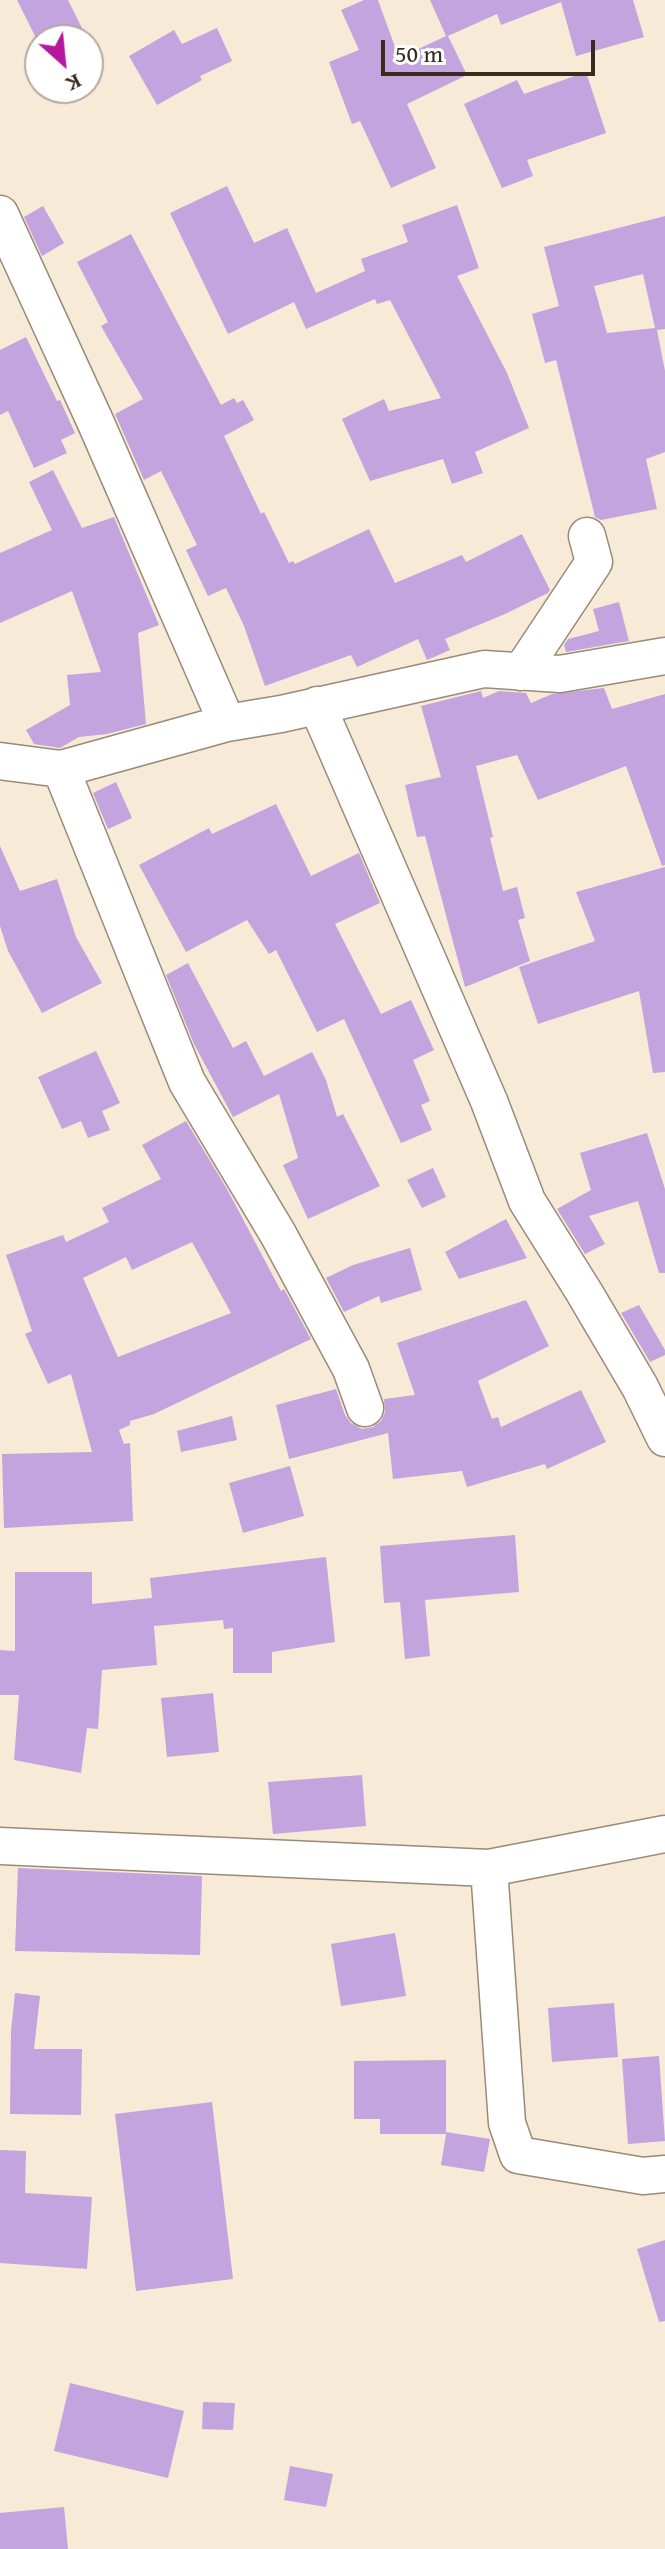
<!DOCTYPE html>
<html>
<head>
<meta charset="utf-8">
<style>
  body { margin:0 }
  #map { position:relative; width:665px; height:2549px; overflow:hidden; background:#f7ead7; font-family:"Gentium Book Plus",serif }
  canvas { display:block }
  .north { position:absolute; left:24px; top:24px; width:80px; height:80px; box-sizing:border-box; background:#fff; border:2px solid #b1aaa5; border-radius:50%; rotate:153deg; font-size:22px; font-weight:700; line-height:32px; text-align:center; color:#3b2a1e }
  .north::after { content:''; display:block; margin:auto; width:28px; height:36px; background:#b5179e; clip-path:polygon(50% 0,100% 100%,50% 72%,0 100%) }
  .scale { position:absolute; left:381px; top:40px; width:214px; height:36px; box-sizing:border-box; border:4px solid #3b2a1e; border-top:0; padding-left:10px; font-size:24px; line-height:28px; white-space:nowrap; color:#3b2a1e; -webkit-text-stroke:6px #fff; paint-order:stroke }
</style>
</head>
<body>
<div id="map">
<canvas width="665" height="2549"></canvas>
<div class="north">K</div>
<div class="scale">50 m</div>
</div>
<script>
const g = document.querySelector('canvas').getContext('2d');
g.lineJoin = 'round';
function fillPath(path, color) { g.fillStyle = color; g.fill(path, 'evenodd'); }
function stroke(path, color, width, dash) { g.strokeStyle = color; g.lineWidth = width; g.lineCap = dash ? 'butt' : 'round'; g.setLineDash(dash || []); g.stroke(path); }
const building = new Path2D(`
  M17,0H68L88,40H37Z
  M364,0H378L399,58L446,36L430,0H633L644,37L576,56L561,2L501,25L497,14L448,36L467,75L407,104L436,168L391,188L360,121L352,124L329,62L359,50L341,10Z
  M217,28L232,61L200,76L202,80L157,105L129,56L174,30L182,44Z
  M586,72L606,133L527,160L533,176L502,188L464,104L517,80L524,94Z
  M227,186L254,243L287,228L316,293L365,271L361,259L408,242L402,225L457,205L479,268L457,276L507,373L529,428L475,452L483,473L452,484L443,459L370,481L342,419L384,399L389,411L441,398L390,300L377,304L375,299L306,329L294,302L228,334L170,213Z
  M43,206L64,243L42,256L24,217Z
  M665,216V329L657,330L665,371V452L646,459L657,509L601,520L595,517L556,360L545,363L532,314L559,306L544,247ZM643,274L655,328L607,333L594,286Z
  M131,234L221,405L234,398L237,403L243,400L254,420L224,436L261,514L264,512L289,563L293,561L295,564L369,529L395,583L462,555L466,562L522,534L550,590L548,593L505,614L445,639L450,650L427,660L418,639L357,667L351,655L265,686L244,626L226,588L208,596L186,550L197,545L161,471L144,480L115,414L143,399L101,326L108,322L77,262Z
  M26,337L57,401L60,400L75,433L61,440L67,453L34,468L8,411L0,415V350Z
  M53,470L82,528L114,517L159,625L138,633L146,724L107,734L79,737L60,748L34,744L26,730L70,705L67,675L101,672L72,591L0,623V553L52,530L29,482Z
  M619,602L629,641L566,652L564,645L568,639L599,631L593,609Z
  M604,688L612,709L665,694V865L662,866L626,766L538,800L517,755L476,766L493,837L490,838L503,891L517,887L525,918L518,920L530,961L465,987L425,836L417,837L405,785L441,777L421,706L481,691L483,698L499,691L526,693L531,703L552,694Z
  M116,782L132,818L108,829L93,793Z
  M276,804L311,876L359,853L380,903L335,924L381,1014L411,1000L434,1050L413,1060L430,1101L421,1105L432,1130L401,1143L344,1019L317,1032L276,950L269,954L247,920L186,952L139,865L209,828L212,834Z
  M0,846L20,891L57,879L76,937L102,983L42,1013L8,951L0,926Z
  M665,867V1072L653,1073L639,991L538,1024L519,967L595,941L576,892Z
  M188,963L233,1048L246,1041L264,1076L312,1052L326,1080L337,1117L343,1114L380,1186L308,1219L283,1165L298,1158L279,1094L233,1117L194,1044L166,975Z
  M96,1051L120,1103L102,1111L110,1130L88,1138L81,1121L62,1129L38,1077Z
  M186,1121L227,1189L281,1291L284,1289L311,1339L154,1414L130,1421V1425L119,1430L124,1444L130,1443L133,1521L4,1528L2,1454L92,1452L71,1374L48,1384L25,1334L32,1331L6,1255L63,1235L66,1242L109,1222L102,1208L161,1179L142,1145ZM192,1242L231,1313L118,1357L83,1278L126,1257L132,1270Z
  M647,1133L665,1189V1273H659L638,1201L589,1216L605,1244L585,1254L557,1209L591,1190L580,1153Z
  M433,1168L446,1197L422,1208L407,1180Z
  M506,1219L527,1258L459,1279L445,1252Z
  M410,1248L422,1290L381,1303L379,1296L344,1312L326,1278L353,1265Z
  M526,1300L549,1346L478,1381L492,1419L498,1417L501,1427L581,1390L606,1442L547,1469L545,1464L467,1487L462,1471L393,1479L388,1433L289,1459L276,1405L336,1389L345,1415L351,1423L362,1429L373,1427L381,1421L385,1412L384,1399L415,1395L397,1343Z
  M639,1305L665,1350V1355L650,1362L621,1313Z
  M232,1416L237,1440L181,1452L177,1431Z
  M290,1466L304,1516L243,1533L229,1483Z
  M515,1535L519,1592L425,1600L430,1656L405,1659L400,1602L384,1603L380,1546Z
  M326,1557L335,1642L272,1652V1673H233V1628L224,1629L223,1620L154,1626L157,1665L102,1670L98,1729L87,1728L81,1773L14,1760L19,1695H0V1650L15,1651V1572H92V1604L152,1598L150,1578Z
  M213,1693L219,1752L167,1757L161,1698Z
  M362,1775L366,1826L273,1834L268,1782Z
  M18,1868L202,1876L200,1955L15,1951Z
  M395,1933L406,1996L341,2006L331,1944Z
  M15,1993L40,1996L34,2049H82L81,2115L10,2114L11,2031Z
  M614,2003L618,2057L552,2062L548,2008Z
  M659,2056L665,2141L628,2144L622,2059Z
  M446,2060V2134V2132L490,2139L484,2172L441,2165L446,2134H380V2119H354V2061Z
  M212,2102L233,2279L136,2291L115,2114Z
  M0,2150L26,2151L25,2193L92,2197L87,2269L0,2263Z
  M665,2240V2321L659,2322L637,2249Z
  M70,2383L184,2411L168,2478L54,2451Z
  M203,2402L235,2403L233,2430L202,2429Z
  M290,2466L333,2474L326,2507L284,2500Z
  M64,2507L68,2549H0V2513Z`);
const minor = new Path2D(`
  M0,214L95,421L227,723
  M521,672L594,562L587,536
  M317,705L489,1101L527,1201L584,1292L640,1387L665,1438
  M0,761L61,769L227,723L281,714L484,669L560,674L665,656
  M61,769L187,1082L278,1234L351,1369L365,1408
  M0,1846L489,1868L665,1834
  M489,1868L507,2123L518,2155L643,2176L665,2174`);
fillPath(building, '#c4a4de');
stroke(minor, '#998a7a', 39);
stroke(minor, '#fff', 36);
</script>
</body>
</html>
